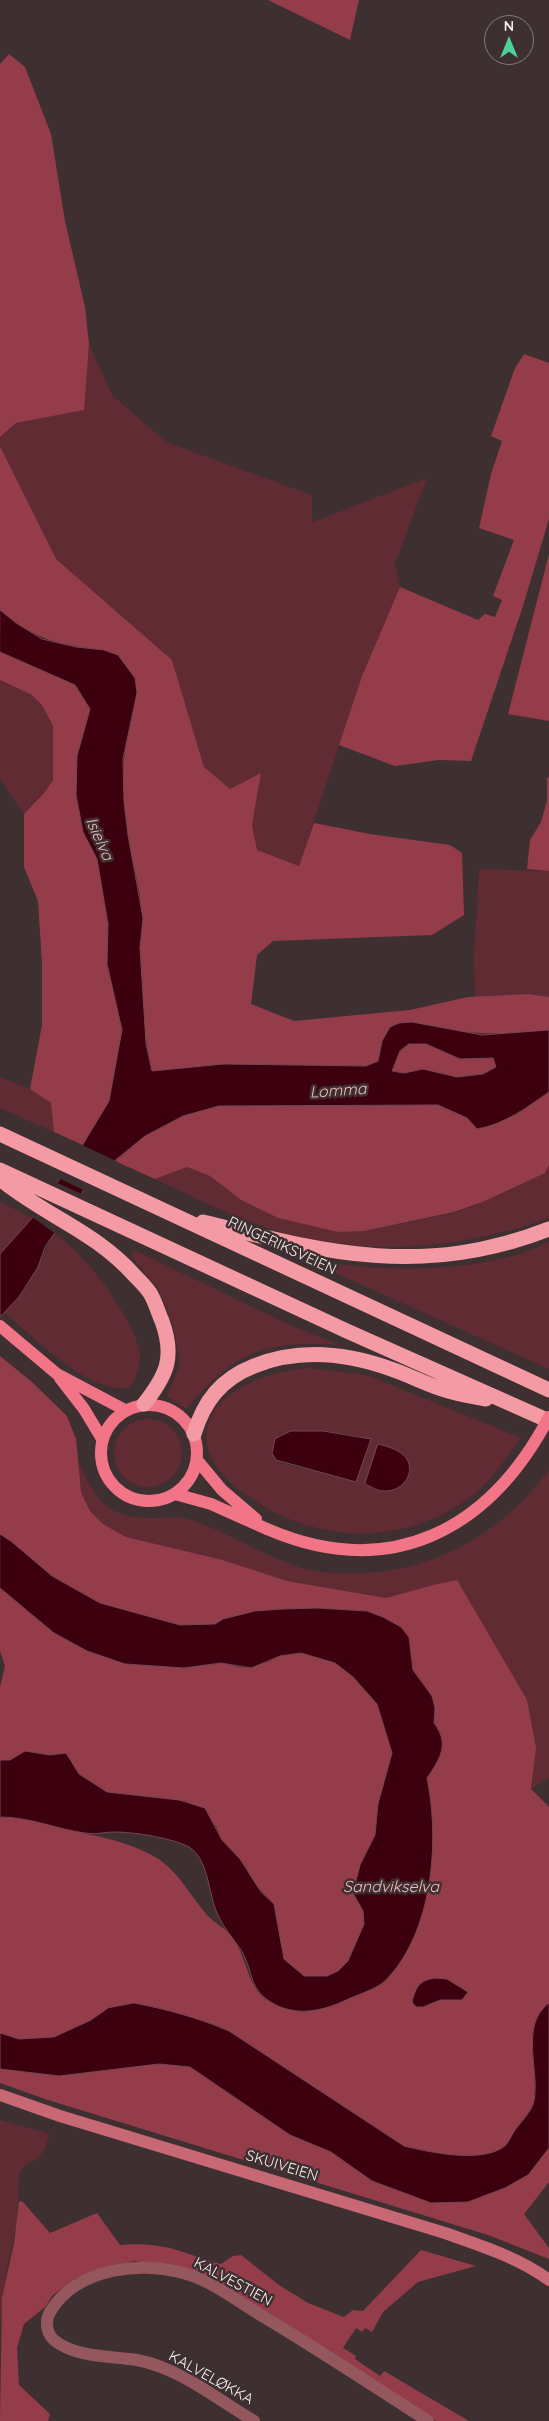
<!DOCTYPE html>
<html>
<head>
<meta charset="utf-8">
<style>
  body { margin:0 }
  #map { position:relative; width:549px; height:2421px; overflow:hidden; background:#3e2f30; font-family:Quicksand,sans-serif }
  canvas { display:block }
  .north { position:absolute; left:484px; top:15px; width:50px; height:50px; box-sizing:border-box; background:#3e2f30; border:1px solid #887b7c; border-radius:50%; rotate:0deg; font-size:14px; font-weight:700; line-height:20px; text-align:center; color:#f6eced }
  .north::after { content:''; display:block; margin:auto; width:18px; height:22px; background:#4ad49c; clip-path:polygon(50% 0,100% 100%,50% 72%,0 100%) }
</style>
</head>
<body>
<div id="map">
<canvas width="549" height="2421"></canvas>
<div class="north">N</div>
</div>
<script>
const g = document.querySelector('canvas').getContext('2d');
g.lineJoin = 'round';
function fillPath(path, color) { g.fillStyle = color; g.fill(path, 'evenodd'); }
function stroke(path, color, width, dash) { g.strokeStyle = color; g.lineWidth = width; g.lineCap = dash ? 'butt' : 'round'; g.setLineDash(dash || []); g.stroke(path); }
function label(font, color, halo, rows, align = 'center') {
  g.font = font + ' Quicksand,sans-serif'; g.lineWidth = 5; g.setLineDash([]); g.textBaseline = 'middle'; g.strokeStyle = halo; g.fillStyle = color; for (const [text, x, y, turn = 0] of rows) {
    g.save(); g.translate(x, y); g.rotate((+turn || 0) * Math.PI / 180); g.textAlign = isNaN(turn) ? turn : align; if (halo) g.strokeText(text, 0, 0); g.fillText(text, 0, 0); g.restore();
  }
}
const green = new Path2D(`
  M89,344L112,395L166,442L312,495V522L427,478L395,564L400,587L362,676L299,866L256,850L252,825L261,774L230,789L204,767L172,660L56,559L0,446V437L16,423L83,410Z
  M0,680L32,695L42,705L53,726V780L45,792L24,814L0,779Z
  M479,869L549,871V997L529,994L475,997L474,957Z
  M0,1077L30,1089L51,1103L54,1132L0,1108Z
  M549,1165V1218C464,1248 372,1257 284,1233C239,1220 197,1199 155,1179L187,1167L210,1176L241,1200L278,1218L338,1232L364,1231L454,1213L485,1201L545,1173Z
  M0,1202L33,1218L0,1254Z
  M55,1233C87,1259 110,1288 129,1324C134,1334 141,1349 140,1360C140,1370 134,1381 129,1388C87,1393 35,1338 4,1312C17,1299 29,1284 37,1268C44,1256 47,1244 55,1233Z
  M549,1242V1369L302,1258C320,1260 338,1265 356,1266C414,1272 496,1269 549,1242Z
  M134,1250L292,1326L340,1345C265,1340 235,1351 186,1409L167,1396L178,1370L180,1362L173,1325L158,1288L131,1256Z
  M308,1368L367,1375L521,1438C506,1457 492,1481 472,1496C407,1545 321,1545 254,1500C237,1489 217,1474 210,1454C189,1397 267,1371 308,1368ZM291,1431H323L362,1436L356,1482L281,1463L279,1435Z
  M114 1453a34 34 0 1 1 68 0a34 34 0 1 1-68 0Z
  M78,1462C98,1501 105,1518 153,1518C165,1518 180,1516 191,1520C228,1532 262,1555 299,1567C315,1573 335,1573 352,1573C432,1574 501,1534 549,1470V1778L531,1789L533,1778L457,1580L437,1584L386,1598L287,1581L223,1560L126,1537L103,1524L90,1511L81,1492Z
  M0,2120L50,2134C47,2139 46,2149 42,2153C34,2163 23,2162 19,2176L17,2222L7,2268L0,2323Z`);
const forest = new Path2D(`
  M268,0H359L350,40Z
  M9,54L25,67L51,134L65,221L85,307L89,344L84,410L16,423L0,437V64Z
  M524,354L549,363V519L523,606L471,761L439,760L395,766L339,745L362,676L400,587L478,620L485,614L495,617L502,600L493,596L514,540L479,528L491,474L502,441L491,436L515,368Z
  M0,446L56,559L172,660L204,767L230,789L261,773L252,825L257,850L299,866L314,823L370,834L450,845L462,853L464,915L432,935L273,941L257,955L251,1004L294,1021L410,1010L468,997L529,994L549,997V1030C509,1035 469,1035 429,1026C417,1024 404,1019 392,1026C382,1033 381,1051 378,1061L366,1066L224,1064L152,1071C143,1032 141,990 140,949C140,939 142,929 142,919C142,892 132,863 128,836C119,782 123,746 137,693L104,650C58,645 36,640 0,610Z
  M549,554V721L508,714Z
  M0,652L75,685L90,709L77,756L76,795L83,832L97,859L108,924L107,964L122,1030L109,1101L83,1145L54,1132L51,1103L30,1089L42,1025V963L38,901L24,867V814L45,792L53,780V726L42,705L32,695L0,680Z
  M547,777L549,778V871L527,869L530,840L541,822L547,801Z
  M409,1044H426L460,1059L493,1058L496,1067L483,1074L457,1077L423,1070L404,1073L392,1071L400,1051Z
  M549,1092V1165L545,1173L485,1201L454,1212L364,1231L338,1232L278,1218L241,1200L210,1176L187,1167L155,1179L115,1161L145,1136L183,1116L219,1106L438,1105L467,1118L516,1115Z
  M0,1356L32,1382L67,1416L76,1439L81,1492L90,1511L103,1524L126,1537L223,1560L287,1581L386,1598L437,1584L457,1580L527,1700L536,1748L531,1789L549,1807V2003C522,2024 540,2072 534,2101C531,2111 521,2122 515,2130C512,2135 509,2143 504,2146C480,2165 431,2152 404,2146L229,2031L213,2024L160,2008L134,2003L108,2009L91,2020L54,2037L19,2039L0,2033V1817C28,1817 54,1827 82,1833C108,1838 137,1845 160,1860C180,1874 191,1897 207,1915C214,1923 226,1928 232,1937C244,1953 246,1973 256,1989C265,2004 290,2011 306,2012L424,1910L432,1822L427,1778C440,1759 450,1744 434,1723L435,1708L424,1684L413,1670L409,1637L367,1611H255L223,1619L215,1624L180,1625L100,1603L52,1576L12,1542L0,1534Z
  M0,1588L54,1633L87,1651L184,1668L221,1663L243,1668L268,1662L280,1656L301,1653L335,1663L353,1677L377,1704L392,1753L378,1804L375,1835L360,1865L353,1893L363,1911L364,1924L348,1961L338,1971L327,1976H304L283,1959L274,1904L253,1882L246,1867L222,1840L216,1826L186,1801L107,1792L79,1774L66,1753L50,1755L25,1751L10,1760H0V1687L5,1666L0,1651Z
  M159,2064L190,2067L290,2135L331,2152L372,2181L468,2202L528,2175L549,2148V2182L524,2214L549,2248V2259L488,2235L48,2100L0,2083V2069Z
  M19,2201L23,2202L50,2233L97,2213L120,2245C141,2243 163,2245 183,2252C196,2256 208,2261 221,2264L233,2256L241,2255L279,2285L308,2303L344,2317L353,2310L363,2311L421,2250L476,2266L418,2282L383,2312L372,2332L365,2328L362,2332L356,2328L343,2348L356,2356L355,2359L380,2376L384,2371L469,2421H436L177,2268L134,2261L95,2270L75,2279L53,2295L45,2307L24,2324L17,2348L19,2385L50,2414L48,2421H0L2,2298L14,2243Z`);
const water = new Path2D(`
  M0,610L16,623L42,639L76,647L104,650L118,655L135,678L137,693L123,759L124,801L128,835L143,918L140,948L144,1011L146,1044L152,1071L224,1064L366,1066L378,1061L382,1041L390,1027L399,1023L412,1022L482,1035L549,1030V1092C526,1108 505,1124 477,1129L467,1118L438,1105L219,1106L183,1116L145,1136L90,1181L45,1247L38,1267L19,1297L0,1317V1254L33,1217L76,1156L109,1101L122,1030L107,964L108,924L97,859L83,832L76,795L77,756L90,709L75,685L0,652ZM409,1044H426L460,1059L493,1058L496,1067L483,1074L457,1077L423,1069L404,1073L392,1071L400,1051Z
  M291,1431H323L371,1439L356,1482L276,1460L272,1453L275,1439Z
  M378,1444C386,1446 394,1448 401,1453C420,1467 405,1493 383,1491C377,1491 370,1486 365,1484Z
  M0,1534L12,1542L52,1576L100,1603L180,1625L215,1624L223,1619L255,1611L283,1609L317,1608L367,1611L383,1617L401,1627L409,1637L413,1670L432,1696L435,1708L434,1723C450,1744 440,1759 427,1778C440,1841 433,1933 385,1981C375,1990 356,1995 344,2001C322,2011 298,2016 276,2005C247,1990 255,1973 241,1950C233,1938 223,1927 218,1915C208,1895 209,1859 189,1847C172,1838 134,1832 115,1832C104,1832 95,1835 85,1833C56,1829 30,1817 0,1817V1760H10L25,1751L50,1755L66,1753L79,1774L107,1792L179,1800L205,1808L222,1840L240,1859L261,1892L274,1904L284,1959L304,1976H327L338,1971L348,1961L364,1924L363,1911L353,1893L360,1865L375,1835L378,1804L392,1753L377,1704L353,1677L335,1663L301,1653L280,1656L251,1668L221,1663L184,1668L125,1664L87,1651L54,1633L0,1588Z
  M436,1978L447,1979L468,1992L462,2000H440L423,2007H416L412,2002C416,1987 419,1980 436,1978Z
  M134,2003C166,2009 199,2018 229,2031L404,2146C429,2152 482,2164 505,2146C509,2142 512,2134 515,2130C521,2122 532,2111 534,2101C540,2069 519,2026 549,2003V2148L528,2175L505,2188L468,2202L431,2203L372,2181L331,2152L290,2135L190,2067L159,2064L59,2076L0,2069V2033L19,2039L54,2037L91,2020L108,2008Z`);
const pier = new Path2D(`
  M80,1144L118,1162L92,1183L86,1191L58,1178Z
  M55,1182L84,1195L57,1235L31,1216Z`);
const minor = new Path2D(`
  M254,2421C218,2400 180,2368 137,2360C112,2356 75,2358 54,2340C46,2333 45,2320 50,2312C77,2267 143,2260 190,2275C214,2283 237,2301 259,2314C316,2348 372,2385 428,2421`);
const secondary = new Path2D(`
  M0,2095L60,2116L445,2233C481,2246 518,2257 549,2280`);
const primary = new Path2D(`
  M0,1326L57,1374L125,1410
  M60,1378L84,1409L102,1439
  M101 1453a48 48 0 1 1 96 0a48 48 0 1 1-96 0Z
  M197,1460L222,1490L256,1519
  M175,1494L211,1504L267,1529`);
const motorway = new Path2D(`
  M0,1134L549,1390
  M0,1170L349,1332L549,1421
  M0,1179C45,1216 95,1231 135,1276C140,1281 146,1287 150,1293C155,1301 158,1312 162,1321C175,1357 167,1375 144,1404
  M203,1222C327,1253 424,1278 549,1229
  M194,1434C204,1401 221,1379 254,1366C299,1348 346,1353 391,1369C412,1376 431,1387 452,1392C463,1395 474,1397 486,1399`);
const primaryBridge = new Path2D(`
  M267,1529C390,1582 489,1531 549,1417`);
const streetNames = [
  ["RINGERIKSVEIEN",282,1246,25],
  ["SKUIVEIEN",282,2166,17],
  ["KALVESTIEN",233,2282,28],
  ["KALVELØKKA",211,2378,29]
];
const waterNames = [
  ["Isielva",99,839,66],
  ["Lomma",338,1091,-4],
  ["Sandvikselva",391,1887]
];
fillPath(green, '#602b33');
fillPath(forest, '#953c4b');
fillPath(water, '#3d000f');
stroke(water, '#744752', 1);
fillPath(pier, '#3e2f30');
stroke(minor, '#94575e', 12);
stroke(secondary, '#c96875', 12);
stroke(primary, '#f17587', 12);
stroke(motorway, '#f49aa4', 15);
stroke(primaryBridge, '#f17587', 12);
label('15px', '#f6eced', '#3e2f30', streetNames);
label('italic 16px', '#f2bdc2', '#3e2f30', waterNames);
</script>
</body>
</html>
